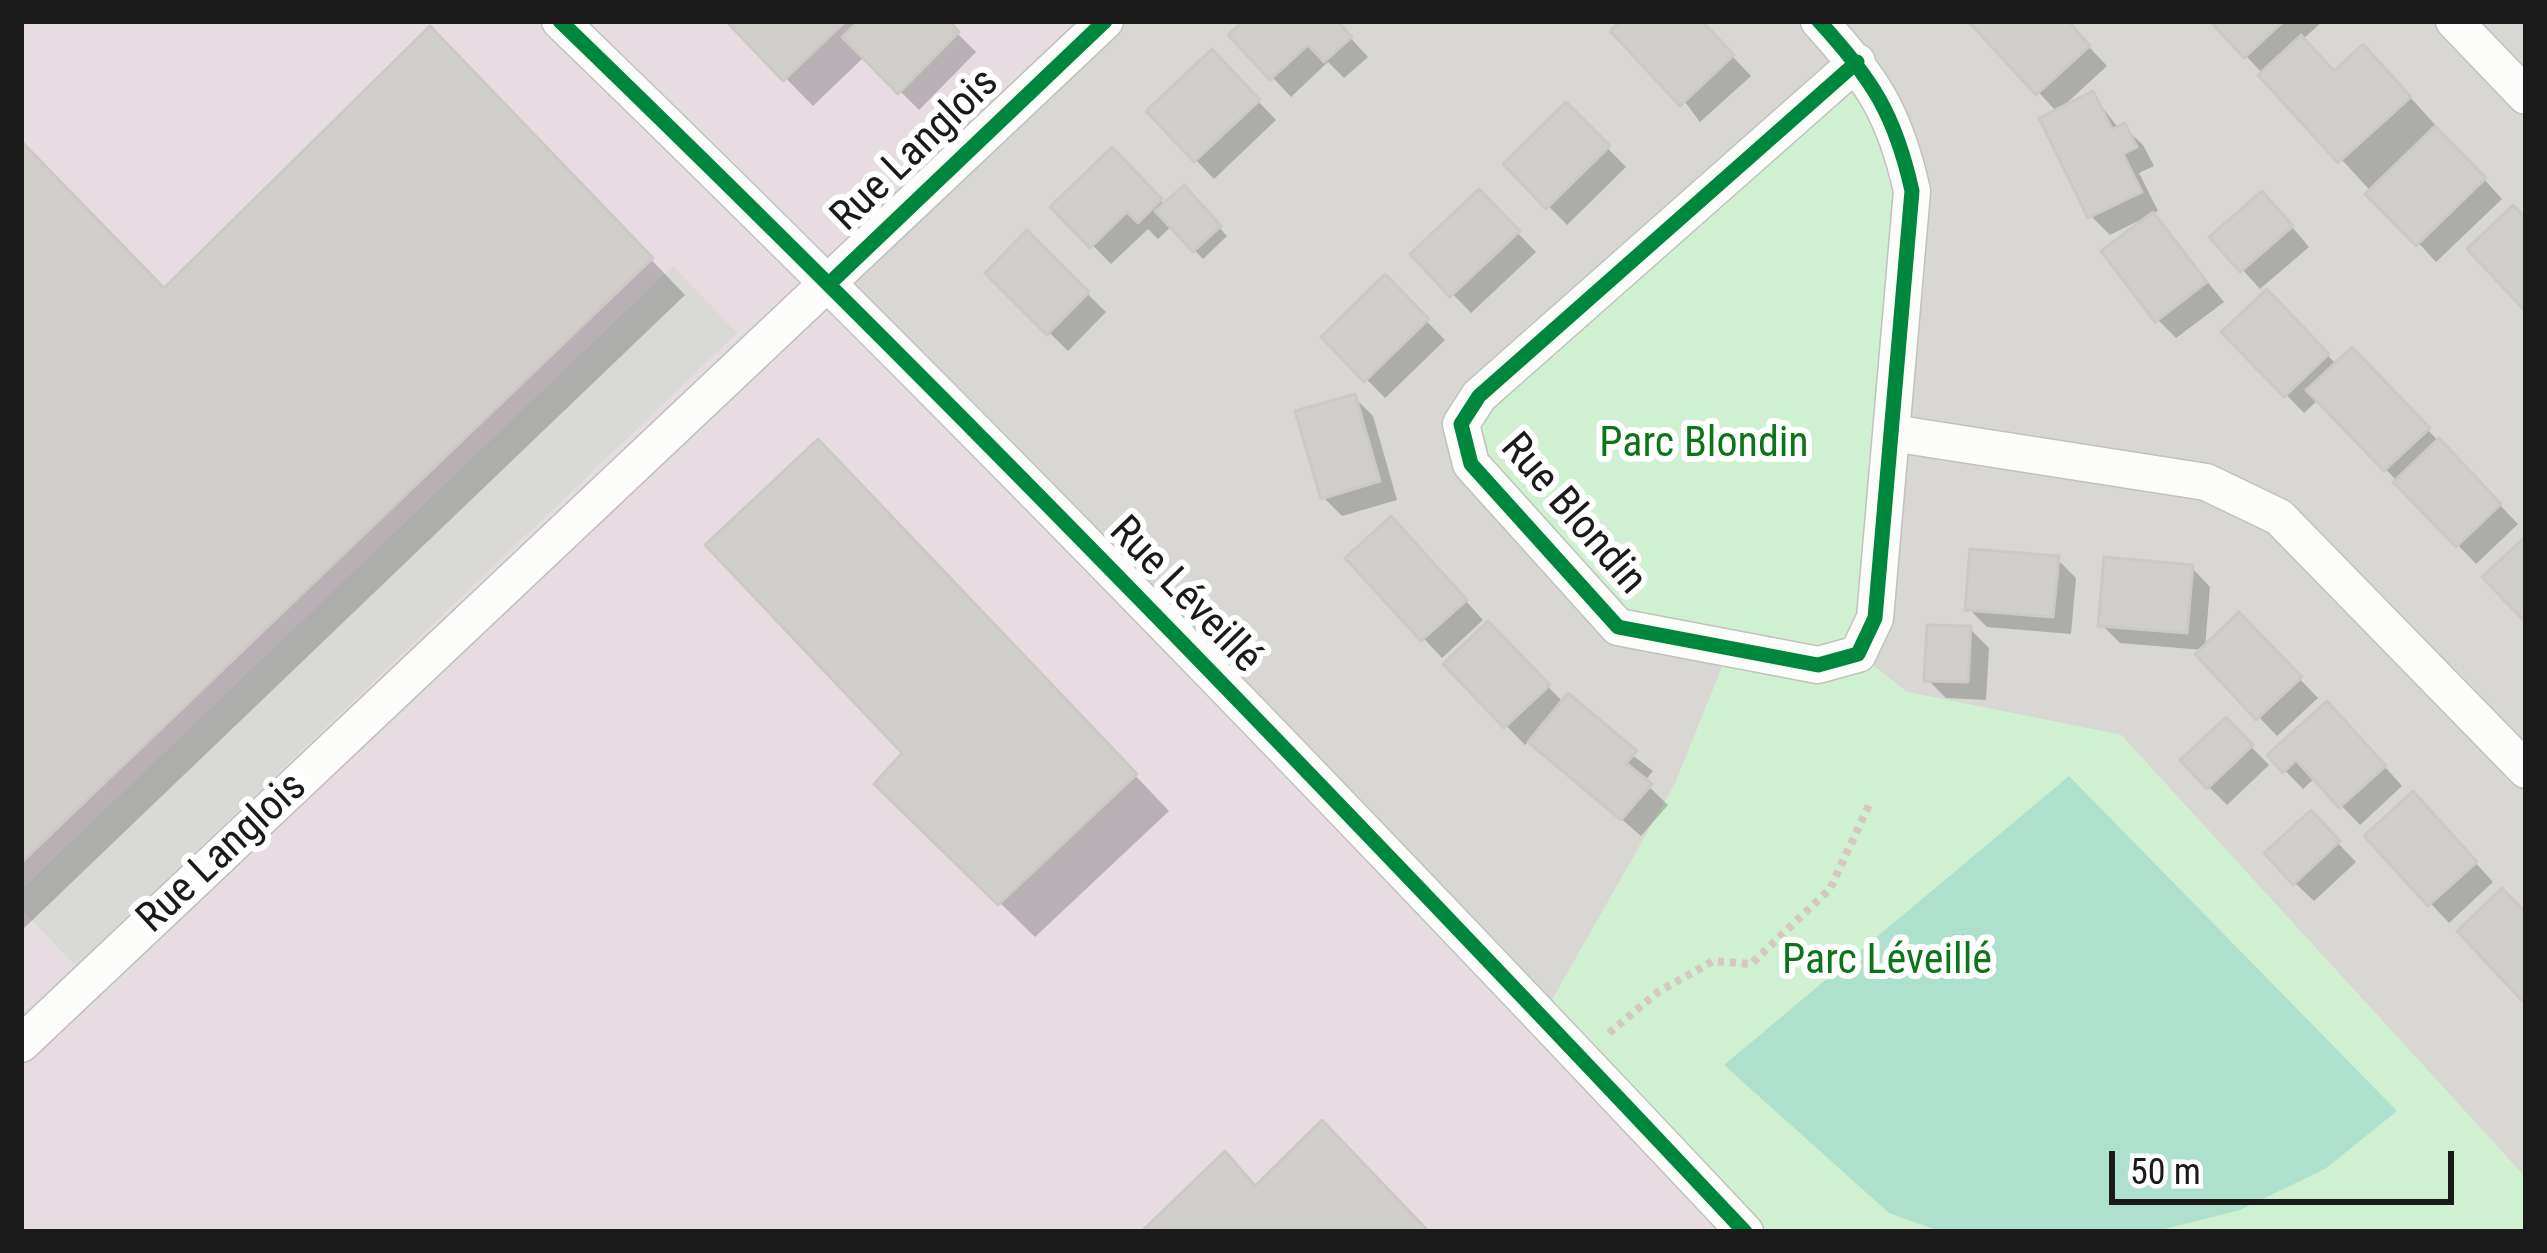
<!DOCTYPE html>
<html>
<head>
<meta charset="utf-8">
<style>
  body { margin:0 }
  #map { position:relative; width:2547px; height:1253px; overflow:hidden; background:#e9e8e3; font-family:"Roboto Condensed",sans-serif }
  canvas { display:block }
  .frame { position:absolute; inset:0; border:24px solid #1a1a1a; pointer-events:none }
  .scale { position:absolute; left:2109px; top:1151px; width:345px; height:54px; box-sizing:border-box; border:6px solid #1a1a1a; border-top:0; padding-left:15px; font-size:36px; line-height:42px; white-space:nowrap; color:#1a1a1a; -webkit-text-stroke:9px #fff; paint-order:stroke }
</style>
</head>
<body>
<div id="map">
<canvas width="2547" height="1253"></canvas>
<div class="frame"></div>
<div class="scale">50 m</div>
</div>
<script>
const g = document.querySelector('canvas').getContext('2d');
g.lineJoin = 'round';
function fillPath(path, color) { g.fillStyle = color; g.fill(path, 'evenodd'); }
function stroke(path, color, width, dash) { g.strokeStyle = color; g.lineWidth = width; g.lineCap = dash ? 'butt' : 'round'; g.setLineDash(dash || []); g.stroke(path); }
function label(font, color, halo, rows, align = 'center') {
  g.font = font + ' "Roboto Condensed",sans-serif'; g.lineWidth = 12; g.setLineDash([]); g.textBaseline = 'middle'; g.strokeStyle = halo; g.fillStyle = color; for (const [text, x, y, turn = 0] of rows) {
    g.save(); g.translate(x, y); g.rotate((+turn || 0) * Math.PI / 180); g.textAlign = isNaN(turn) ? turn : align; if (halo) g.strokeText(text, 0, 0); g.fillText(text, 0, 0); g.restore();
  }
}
const residential = new Path2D(`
  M1105,21H2526V1178L2121,735L1907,692L1858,654L1729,650L1675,784L1543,1016L829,284Z`);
const industrial = new Path2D(`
  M21,21H1105L830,283L1745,1232H21Z`);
const park = new Path2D(`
  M1857,62L1900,133L1858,654L1907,692L2121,735L2526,1178V1232H1745L1543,1016L1675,784L1729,651L1618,627L1471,464L1479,396Z`);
const pitch = new Path2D(`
  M2069,776L2397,1111L2325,1169L2240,1210L2153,1232H1942L1889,1213L1724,1065Z`);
const parking = new Path2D(`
  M673,266L737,333L76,966L21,909V890Z`);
const shadow = new Path2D(`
  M730,21H945L976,52L919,110L865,56L813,106Z
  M1248,21H1335L1368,57L1344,78L1328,62L1291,97L1233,35Z
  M1625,21H1699L1751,76L1700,122Z
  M1972,21H2065L2107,66L2059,110L2093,95L2119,129L2124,127L2143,145L2154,166L2139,173L2158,211L2152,214L2224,302L2176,338L2158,320L2146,217L2110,235L2091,216L2057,112Z
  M2214,21H2323L2302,40L2335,74L2391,76L2502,199L2436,262Z
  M1212,53L1276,120L1214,179L1150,112Z
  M465,65L685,295L21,931V144L164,292Z
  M1566,106L1626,167L1567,225L1507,164Z
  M1112,151L1166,206L1184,189L1227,236L1203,259L1172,226L1158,239L1148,229L1111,264L1055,207Z
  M1479,193L1536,252L1471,313L1414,254Z
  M2281,214L2309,247L2260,289L2213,237Z
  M1027,234L1106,312L1068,351L989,273Z
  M1385,279L1445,340L1385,398L1325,337Z
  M2267,293L2337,365L2352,351L2518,524L2476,564L2319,399L2304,413L2225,332Z
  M1354,397L1373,416L1397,500L1342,516L1323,497Z
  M853,478L1169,811L1035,937L878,784L906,753Z
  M1409,538L1483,620L1442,658L1349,558Z
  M2057,559L2076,578L2071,634L1987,627L1968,608Z
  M2192,568L2210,587L2205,648L2239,616L2318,698L2277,736L2199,654L2203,650L2120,643L2101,624Z
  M1488,625L1564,703L1653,771L1644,782L1668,805L1641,836L1530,740L1525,745L1447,664Z
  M1970,629L1989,648L1986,700L1946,698L1927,679Z
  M2226,721L2269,765L2227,805L2209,787Z
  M2346,723L2402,786L2360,825L2315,778L2303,789L2271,756Z
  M2310,814L2356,862L2314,901L2295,883Z
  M2431,814L2493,882L2449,923L2368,836Z`);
const building = new Path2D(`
  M726,21H846L783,81Z
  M859,21H949L959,32L898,94L842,37Z
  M1244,21H1337L1352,37L1324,62L1308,45L1270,80L1228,35Z
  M1621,21H1702L1734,55L1680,106L1610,31Z
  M1968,21H2068L2090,46L2036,95Z
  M2210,21H2284L2244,58Z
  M430,26L653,258L21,863V141L164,288Z
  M2301,35L2334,71L2363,44L2411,97L2338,163L2258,75Z
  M1212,49L1260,100L1194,162L1146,111Z
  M2093,91L2112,129L2125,123L2137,147L2123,154L2142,192L2088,218L2039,118Z
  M1566,102L1610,146L1546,209L1503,164Z
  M2435,126L2486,178L2416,246L2365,194Z
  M1112,147L1162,199L1138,223L1127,212L1090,248L1050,207Z
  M1184,185L1221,226L1193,252L1155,211Z
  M1479,189L1520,231L1450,297L1410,254Z
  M2262,191L2293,226L2240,272L2209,237Z
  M2513,205L2526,218V312L2467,249Z
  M2153,212L2207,282L2155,322L2101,251Z
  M1027,230L1089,292L1047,335L985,273Z
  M1385,274L1429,319L1364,382L1321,337Z
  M2267,289L2329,354L2284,397L2221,332Z
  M2352,347L2430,428L2384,471L2306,390Z
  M1355,394L1380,481L1321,499L1295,411Z
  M2439,438L2501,504L2456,547L2393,482Z
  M818,439L1137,774L998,905L874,784L902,753L705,545Z
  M1391,516L1467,600L1421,641L1345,558Z
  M2526,536V623L2482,577Z
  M1970,549L2059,556L2053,617L1965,610Z
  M2104,557L2193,565L2187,633L2098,626Z
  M2239,612L2302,677L2256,720L2195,654Z
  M1488,621L1550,685L1504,728L1443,664Z
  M1927,625L1971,626L1968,682L1924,681Z
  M1568,693L1637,751L1626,763L1652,784L1621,820L1528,742Z
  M2327,701L2386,766L2339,808L2296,760L2283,773L2267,755Z
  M2226,717L2253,745L2207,789L2180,760Z
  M2413,791L2477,862L2428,906L2364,836Z
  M2311,810L2340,841L2293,885L2264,853Z
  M2502,888L2526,913V1005L2457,931Z
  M1322,1120L1429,1232H1141L1225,1151L1255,1186Z`);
const path = new Path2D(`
  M1609,1033L1658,992L1713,961L1751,964L1830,889L1869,805`);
const minor = new Path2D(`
  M560,21C966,413 1358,821 1745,1232
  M1819,21C1872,79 1895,114 1912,191L1875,618L1858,654L1818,665L1618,627L1471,464L1461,424L1479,396L1857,62
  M2454,21L2526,96
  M1892,433L2206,482L2279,517L2526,770
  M21,1044L1105,21`);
const cycleway = new Path2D(`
  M560,21C966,413 1358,821 1745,1232
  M1819,21C1872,79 1895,114 1912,191L1875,618L1858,654L1818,665L1618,627L1471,464L1461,424L1479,396L1857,62
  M829,284L1105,21`);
const streetNames = [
  ["Rue Langlois",916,151,-44],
  ["Rue Blondin",1572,515,49],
  ["Rue Léveillé",1184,596,46],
  ["Rue Langlois",223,854,-43]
];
const parkNames = [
  ["Parc Blondin",1704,445],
  ["Parc Léveillé",1887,962]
];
fillPath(residential, '#d8d7d4');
fillPath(industrial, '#e7dce2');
fillPath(park, '#d0f1d1');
fillPath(pitch, '#aee1cd');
fillPath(parking, '#d9d9d6');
fillPath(shadow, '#0003');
fillPath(building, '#cfceca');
stroke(building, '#ccc9c4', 3);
stroke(minor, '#c1c1bf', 39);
stroke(path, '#d5c7c4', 8, [6, 6]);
stroke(minor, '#fcfcfb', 36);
stroke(cycleway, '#00873e', 15);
label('42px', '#1a1a1a', '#fff', streetNames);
label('42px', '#0c751a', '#fff', parkNames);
</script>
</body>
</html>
